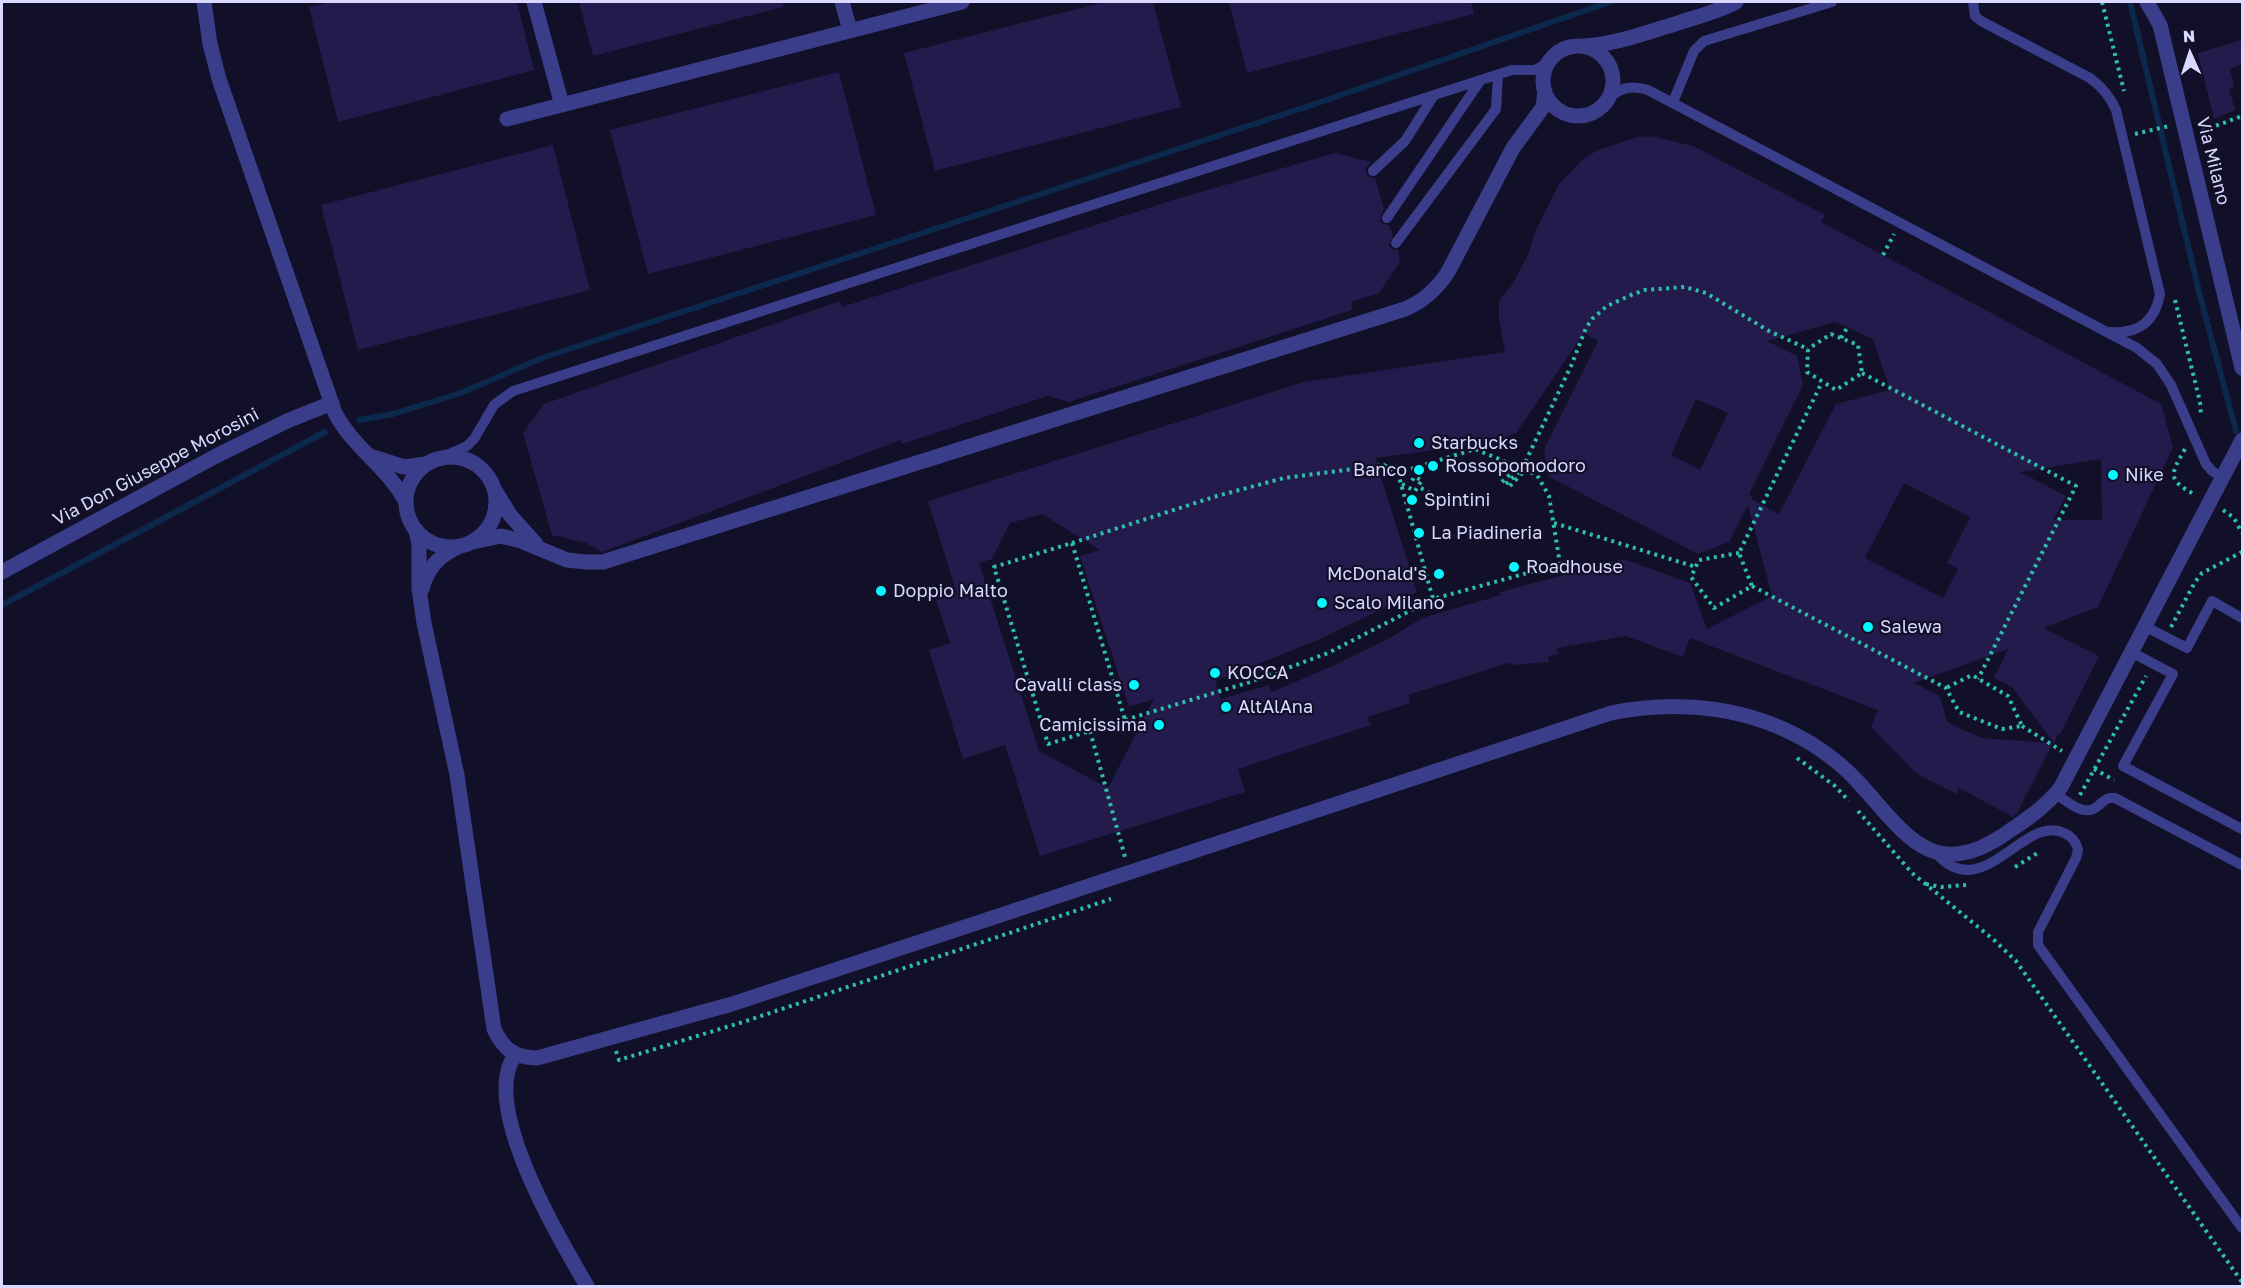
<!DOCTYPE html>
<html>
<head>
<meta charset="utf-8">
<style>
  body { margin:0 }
  #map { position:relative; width:2244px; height:1288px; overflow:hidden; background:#121029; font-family:"Golos Text",sans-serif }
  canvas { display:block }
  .frame { position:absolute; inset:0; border:3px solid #dad8ff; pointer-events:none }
  .north { position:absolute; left:2160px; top:24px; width:60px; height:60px; -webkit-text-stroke:4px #121029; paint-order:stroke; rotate:357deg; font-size:16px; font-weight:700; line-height:24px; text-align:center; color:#dad8ff }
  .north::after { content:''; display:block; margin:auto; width:21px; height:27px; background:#dad8ff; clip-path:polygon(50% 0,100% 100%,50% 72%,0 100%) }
</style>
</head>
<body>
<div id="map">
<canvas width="2244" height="1288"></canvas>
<div class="frame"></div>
<div class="north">N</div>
</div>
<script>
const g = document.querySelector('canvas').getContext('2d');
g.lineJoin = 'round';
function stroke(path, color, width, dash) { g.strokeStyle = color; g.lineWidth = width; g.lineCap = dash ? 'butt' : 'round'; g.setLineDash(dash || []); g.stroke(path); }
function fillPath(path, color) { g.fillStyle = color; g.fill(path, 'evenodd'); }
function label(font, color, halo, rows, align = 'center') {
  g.font = font + ' "Golos Text",sans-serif'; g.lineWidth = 4.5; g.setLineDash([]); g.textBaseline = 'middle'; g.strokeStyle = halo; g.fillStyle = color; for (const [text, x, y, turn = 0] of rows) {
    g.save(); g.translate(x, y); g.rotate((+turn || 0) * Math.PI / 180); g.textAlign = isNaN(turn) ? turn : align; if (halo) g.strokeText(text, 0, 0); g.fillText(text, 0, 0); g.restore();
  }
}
const stream = new Path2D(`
  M2130,2L2199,292L2236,431
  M359,420L393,414L461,393L542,358L1315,104L1610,2
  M2,605L325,432`);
const building = new Path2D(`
  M330,2H517L534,70L338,122L309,7Z
  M579,2H783V7L593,56Z
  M1104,2H1153L1181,107L935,171L904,53Z
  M1229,2H1471L1474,14L1247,73Z
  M2242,40V64L2230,69L2234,87L2229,89L2235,110L2214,119L2198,53Z
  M839,72L876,215L648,274L610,130Z
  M1651,136L1693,146L1825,215L1821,222L2161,404L2173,447L2098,607L2043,628L2099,656L2060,735L2058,734L2054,743L2012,687L1994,678L2008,649L1914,683L1940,696L1947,722L1981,738L2053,743L2016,815L2013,817L1959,788L1956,794L1917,774L1871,727L1878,710L1690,638L1683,657L1626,636L1557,648L1558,654L1548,656L1549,662L1511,665V662L1408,695L1410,703L1367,717L1371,725L1238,769L1245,792L1040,856L1005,745L963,759L929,650L950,643L936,600L957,594L928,501L1304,382L1505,352L1499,318V301L1512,285L1528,255L1535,232L1559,184L1583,159L1598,150L1638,137ZM1835,322L1873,339L1890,390L1836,404L1779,514L1751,499L1752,496L1749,494L1803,385L1797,356L1767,341ZM1584,333L1598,341L1544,449L1548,476L1698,554L1729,542L1748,505L1772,596L1707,629L1690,583L1624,559L1500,592L1501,595L1422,618L1390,638L1330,667L1272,692L1269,685L1221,699L1215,681L1320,639L1417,592L1375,458L1496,442L1516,433ZM1696,399L1728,413L1700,470L1671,455ZM2101,459L2102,520H2053L2066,496L2020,472ZM1904,483L1970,517L1947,563L1958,569L1943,598L1865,558ZM1042,514L1100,550L1080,556L1129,707L1154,699L1108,788L1039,751L979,563L992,559L1010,523Z
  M553,145L590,290L358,350L321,205Z
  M1335,153L1371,162L1366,168V173L1370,178H1375L1384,209L1381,214L1380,221L1383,224L1389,225L1393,235L1389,245L1392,249L1398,250L1400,262L1379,293L1351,302L1352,310L1069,402L1048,396L902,444L901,440L602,552L586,543L552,535L523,433L544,404L840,301L842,307L1173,200Z`);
const path = new Path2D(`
  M2102,2L2124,91
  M2202,131L2242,116
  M2135,134L2169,126
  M1883,255L1894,234
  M2175,300L2200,402L2201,415
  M1841,338L1847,328
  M1862,373L2076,486L1978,679
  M2185,449C2170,475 2167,480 2196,495
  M1502,482L1518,467
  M1402,484L1415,491L1422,480L1414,477L1411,483
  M1506,484L1522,469L1571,366L1586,328L1592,319L1607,306L1631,295L1645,290L1685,287L1706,293L1769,331L1808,349L1807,372L1836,390L1862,373L1858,345L1831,334L1808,349
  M1510,486L1525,470
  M1421,488L1430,493
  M2223,510L2234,518L2242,533
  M1554,523L1696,567
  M1072,543L1217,496L1284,478L1384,465L1398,473L1475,449L1537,475L1549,496L1560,564L1433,599L1398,473
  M1072,543L1125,720L1048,744L994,567Z
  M1739,553L1699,560L1691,577L1714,608L1752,586L1739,553L1822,382
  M1752,586L1946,688L1959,712L2002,729L2022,726L2008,696L1972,675L1946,688
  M2171,627L2195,582L2202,573L2242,552
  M1125,720L1250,682L1328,653L1433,599
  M2022,726L2062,751
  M1090,731L1125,857
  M1797,758L1835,786L1849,801
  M2094,769L2114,780
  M2080,795L2146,676
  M1858,811L1912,873L1994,940L2016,961L2242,1282
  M2015,867L2039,852
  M1926,884L1941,887L1966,885
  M616,1051L619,1060L743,1022L1111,899`);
const service = new Path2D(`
  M1973,2L1975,16L1981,21L2090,78C2102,87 2110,96 2116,110L2160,294C2155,322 2138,334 2110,332
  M1609,98C1621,87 1632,85 1648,90L2137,348L2157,364L2171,385L2206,464L2212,471L2222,477
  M1673,102L1694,51L1704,41L1832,2
  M1373,171L1405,141L1434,95
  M1387,218L1480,81
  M1396,243L1496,109L1498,75
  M440,458L467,446L474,439L494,405L513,391L1512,70H1535L1548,63
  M2144,626L2187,648L2212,601L2242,618
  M2131,652L2173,674L2123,766L2242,829
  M2056,794C2068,802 2084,818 2098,806C2104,801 2106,797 2115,798L2242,865
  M1935,852C1982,908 2024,813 2064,833C2072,836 2076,842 2078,850L2076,858L2038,932V945L2242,1228`);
const minor = new Path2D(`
  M204,2L210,44L219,79L335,413C354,449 387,466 406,502
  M534,2L562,105
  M842,2L850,30
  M2147,2L2160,25L2242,368
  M1584,46C1616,44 1645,33 1675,24C1696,17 1717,12 1736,2
  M1543 81a35 35 0 1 1 70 0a35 35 0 1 1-70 0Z
  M507,119L962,2
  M406 502a45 45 0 1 1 90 0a45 45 0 1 1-90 0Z
  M373,457L404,467L426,464
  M496,492L510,515L536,544
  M416,531L419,544V589L424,623L457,775L494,1029C503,1049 515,1058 537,1058L732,1004L1611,713C1681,699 1751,707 1812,744C1829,755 1845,767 1858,782C1903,830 1930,883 2002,836C2024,821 2045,808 2061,787L2242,440
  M473,542L501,536L521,541L567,560L586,562H603L1405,309C1424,301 1437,289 1448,272L1513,148L1543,107L1545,91
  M2,572L216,456L287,421L332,403
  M422,589C427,568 439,556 458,547
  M515,1055C479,1105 560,1240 587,1286`);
const markers = [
  [1419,443,6,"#04f8ff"],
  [1433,466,6,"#04f8ff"],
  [1419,470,6,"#04f8ff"],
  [2113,475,6,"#04f8ff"],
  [1412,500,6,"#04f8ff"],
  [1419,533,6,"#04f8ff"],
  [1514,567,6,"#04f8ff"],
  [1439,574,6,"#04f8ff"],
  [881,591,6,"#04f8ff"],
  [1322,603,6,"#04f8ff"],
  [1868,627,6,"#04f8ff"],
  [1215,673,6,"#04f8ff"],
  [1134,685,6,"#04f8ff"],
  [1226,707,6,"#04f8ff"],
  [1159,725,6,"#04f8ff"]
];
const streetNames = [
  ["Via Milano",2213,161,76],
  ["Via Don Giuseppe Morosini",156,467,-28]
];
const poiNames = [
  ["Starbucks",1431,443],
  ["Rossopomodoro",1445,466],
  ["Banco",1407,470,"right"],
  ["Nike",2125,475],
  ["Spintini",1424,500],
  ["La Piadineria",1431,533],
  ["Roadhouse",1526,567],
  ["McDonald's",1427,574,"right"],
  ["Doppio Malto",893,591],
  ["Scalo Milano",1334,603],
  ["Salewa",1880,627],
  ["KOCCA",1227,673],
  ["Cavalli class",1122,685,"right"],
  ["AltAlAna",1238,707],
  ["Camicissima",1147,725,"right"]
];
stroke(stream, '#0c284d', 6);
fillPath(building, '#221b4b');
stroke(path, '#2ebeab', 4, [3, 4.5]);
stroke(service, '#3a3d89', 10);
stroke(minor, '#3a3d89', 15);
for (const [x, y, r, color] of markers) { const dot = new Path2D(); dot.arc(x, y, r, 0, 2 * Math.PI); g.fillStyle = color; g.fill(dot); stroke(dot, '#121029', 2); }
label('18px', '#dad8ff', '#121029', streetNames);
label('18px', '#dad8ff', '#121029', poiNames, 'left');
</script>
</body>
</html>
